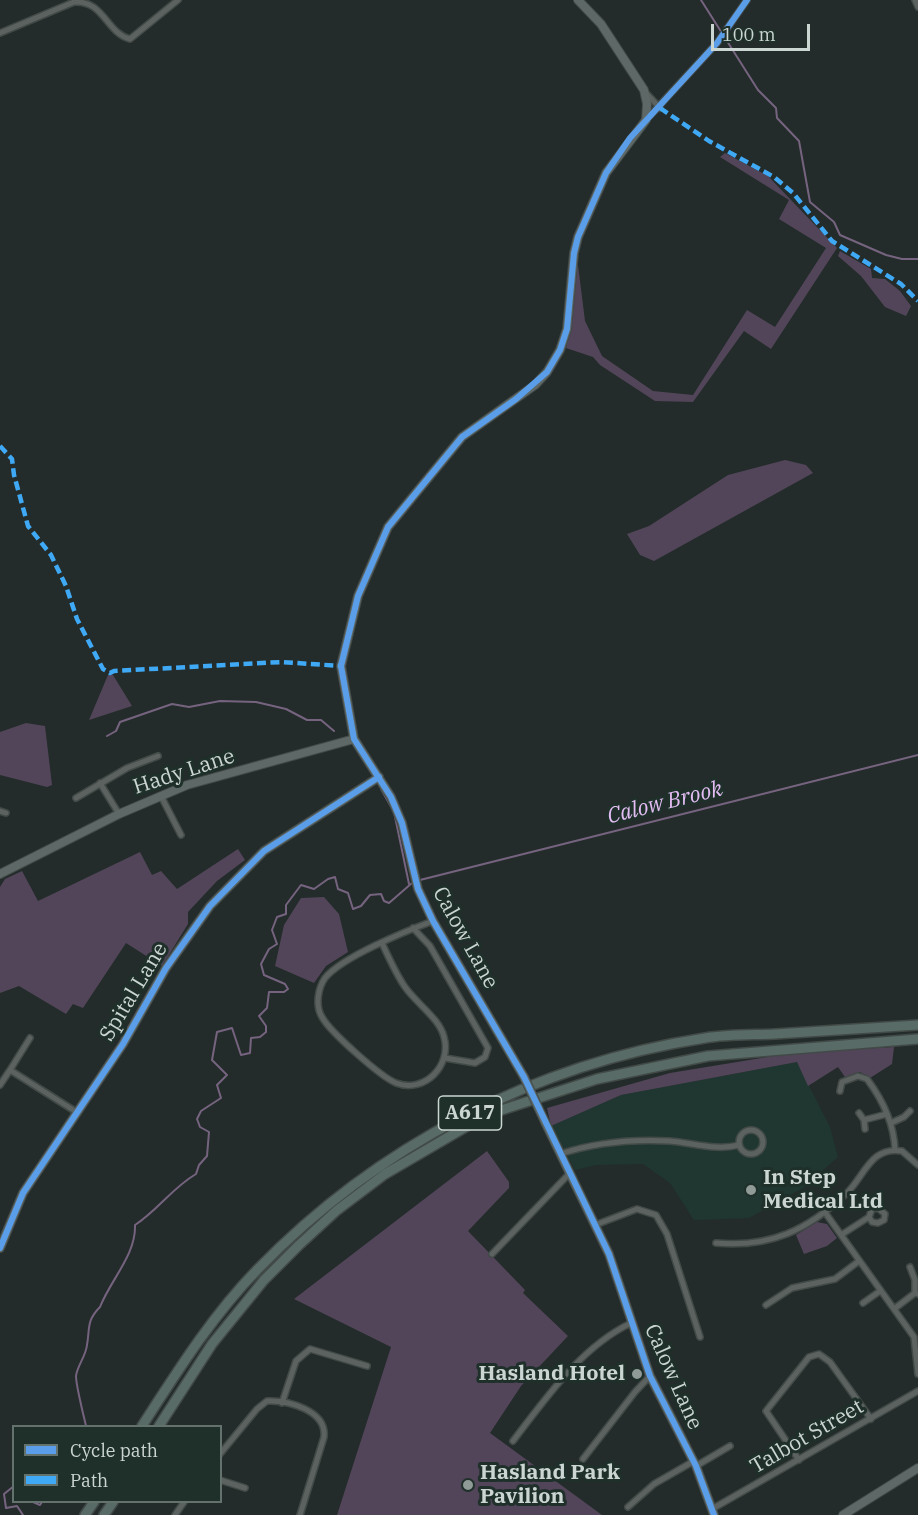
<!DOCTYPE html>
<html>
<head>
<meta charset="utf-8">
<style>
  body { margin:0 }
  #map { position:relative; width:918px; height:1515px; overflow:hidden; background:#232c2a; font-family:"IBM Plex Serif",serif }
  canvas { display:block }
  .legend { position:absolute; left:12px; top:1425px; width:210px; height:78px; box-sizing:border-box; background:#1f302b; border:2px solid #64726e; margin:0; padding:8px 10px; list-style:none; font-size:18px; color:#cbd5d2 }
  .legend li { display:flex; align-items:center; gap:12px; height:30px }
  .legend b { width:30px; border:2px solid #64726e }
  .scale { position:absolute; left:711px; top:24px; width:99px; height:27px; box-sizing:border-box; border:3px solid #cbd5d2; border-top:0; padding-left:8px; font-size:18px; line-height:21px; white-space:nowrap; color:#cbd5d2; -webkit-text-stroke:4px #1f302b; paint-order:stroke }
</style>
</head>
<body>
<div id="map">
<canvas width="918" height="1515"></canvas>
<ul class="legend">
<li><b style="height:8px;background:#5a9eea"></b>Cycle path</li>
<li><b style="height:8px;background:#3fa9f5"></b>Path</li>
</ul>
<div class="scale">100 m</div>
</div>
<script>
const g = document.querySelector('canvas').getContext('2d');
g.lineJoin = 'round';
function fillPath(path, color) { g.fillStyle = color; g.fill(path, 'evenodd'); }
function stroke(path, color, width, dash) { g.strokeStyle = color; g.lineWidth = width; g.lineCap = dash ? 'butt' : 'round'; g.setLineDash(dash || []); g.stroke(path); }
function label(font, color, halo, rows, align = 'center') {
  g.font = font + ' "IBM Plex Serif",serif'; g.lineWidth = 6; g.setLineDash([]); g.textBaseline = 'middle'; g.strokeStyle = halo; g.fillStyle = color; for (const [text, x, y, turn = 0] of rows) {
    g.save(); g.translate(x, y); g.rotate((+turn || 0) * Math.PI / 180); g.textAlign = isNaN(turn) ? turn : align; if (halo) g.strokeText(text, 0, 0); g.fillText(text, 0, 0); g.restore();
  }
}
const built = new Path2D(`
  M797,1062L830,1127L838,1157L803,1188L749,1218L694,1220L670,1183L643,1164L596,1165L575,1170L551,1126L621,1095Z`);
const green = new Path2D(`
  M725,153L768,176L837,248L771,349L744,331L693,402L655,401L600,365L593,357L566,348L575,273L578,265L585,321L602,356L653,391L693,395L747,310L775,327L826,248L779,219L789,200L720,157Z
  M840,251L871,269L872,278L885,279L900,291L911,306L906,316L885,307L861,276L838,256Z
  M785,460L806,465L813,473L654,561L640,555L627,534L649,526L728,475Z
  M108,675H113L132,706L89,720Z
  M26,723L45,726L52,785L47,787L0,775V732Z
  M238,849L245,860L217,881L188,912V924L162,966L126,943L83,1008L73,1004L66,1014L19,986L0,993V887L5,879L22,871L38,901L140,852L152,875L161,871L177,889Z
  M324,897L339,914L348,952L326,966L314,983L275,966L284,925L301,898Z
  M894,1047L892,1064L870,1078L860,1072L845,1077L838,1067L808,1086L797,1062L621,1095L551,1126L547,1108L670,1073L792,1053Z
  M487,1151L509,1182V1188L468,1231L525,1290L523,1293L568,1336L521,1386L490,1433L602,1515H337L391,1347L294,1299Z
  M817,1222L827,1224L837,1238L827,1246L804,1254L796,1235Z`);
const stream = new Path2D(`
  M701,0L758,90L776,108L777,118L799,141L810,202L834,222L840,235L886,255L902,259H918
  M107,736L116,731L120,722L172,704L189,707L220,701L256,702L286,709L307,720H321L334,731
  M381,789L394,812L409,884
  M420,880L918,755
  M86,1426C84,1417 76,1386 76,1376C77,1366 86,1356 87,1345C90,1329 86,1321 100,1307C111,1279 136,1255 135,1225C158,1210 172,1188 196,1174L199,1165L207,1156L209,1132L200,1127L197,1119L201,1111L221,1098L217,1085L227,1075L212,1060L217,1032L232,1028L241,1055L250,1053L251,1038L260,1037L266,1032V1026L259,1016L267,1008L269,992H284L288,989L285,984L264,975L261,964L269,949L277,944L272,930L277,917L286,914V905L301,885L314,889L328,879L335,877L338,889L348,893L353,909L361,906L370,895L381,894L384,901L389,903L412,883
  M14,1486L4,1494L6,1508L17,1506L23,1515
  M33,1502L40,1505L42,1502`);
const street = new Path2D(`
  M915,0L918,7
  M0,33L74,2C104,0 106,33 130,39L178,0
  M645,92L660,108
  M646,120L717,43L747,0
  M100,783L119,814
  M161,796L181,835
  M76,798L127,768L158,756
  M0,811L6,813
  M413,928L430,946L488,1048L485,1057L475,1063L445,1058
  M382,943C389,958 396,974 405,987C416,1003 440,1019 444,1037C452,1065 425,1094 396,1083C381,1077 330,1032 322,1017C315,1006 318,988 325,978C342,957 406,931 433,921
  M10,1070L30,1038
  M0,1085L10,1070L78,1113
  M840,1091L842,1082L858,1076L867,1079C882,1099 894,1123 895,1150
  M859,1113L864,1120L865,1129
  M864,1120L887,1114
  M891,1123L904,1117L910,1111
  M739 1142a12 12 0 1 1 24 0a12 12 0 1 1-24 0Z
  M560,1154C596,1142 633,1139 670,1141C694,1143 716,1151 739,1145
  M824,1211L914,1337L918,1374
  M595,1225L637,1209L656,1215L667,1234L700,1337
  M841,1235L869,1217L872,1209L878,1208L885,1214L884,1220L878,1223L872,1222L869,1217
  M716,1243C770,1248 808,1230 847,1193C865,1175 871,1146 902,1151L918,1165
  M492,1254L569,1174
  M910,1267L915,1280V1293
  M863,1303L880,1291
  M766,1305L792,1288L835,1279L859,1261
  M894,1309L915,1293L918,1294
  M282,1403L296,1361L310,1349L367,1366
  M513,1441C546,1398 581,1347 631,1323
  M220,1454L257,1409L267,1401C289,1400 327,1411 324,1437L300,1515
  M583,1459L635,1392L650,1376
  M799,1460L766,1411L809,1357L819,1354L830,1362L871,1419
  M696,1466L730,1446
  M220,1480L245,1488
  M628,1507L654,1484L694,1461
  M712,1509L918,1391
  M175,1515L184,1502`);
const secondary = new Path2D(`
  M0,874L119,814L187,785L354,739
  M524,1077L433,921L418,889L402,823L391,797L354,739L341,666L358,596L388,527L462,437L535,385L547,372L560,350L567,329L574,253L578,237L606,173L646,120L647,104L644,90L601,24L578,0
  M545,1122L609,1254L650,1376L696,1466L714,1515
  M0,1248L23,1193L123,1044L166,968L210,906L264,851L379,777
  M843,1515L918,1468`);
const highway = new Path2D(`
  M142,1426C177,1372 212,1316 257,1270C377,1146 535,1064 705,1038C728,1034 752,1035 775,1034C822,1031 870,1028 918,1025
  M159,1426L212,1344L264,1280L299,1245L336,1211L385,1174L486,1115L597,1079L708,1056L918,1039
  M85,1515L94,1502
  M104,1515L113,1502`);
const secondaryBridge = new Path2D(`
  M524,1077L545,1122`);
const quiet = new Path2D(`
  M660,108L709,141L774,177L793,193L832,241L901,284L918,301
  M0,446L12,459L14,475L28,526L51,555L66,586L77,619L103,669L110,673L114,671L282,662L341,666`);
const cycleway = new Path2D(`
  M0,1248L23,1193L123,1044L166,968L210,906L264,851L379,777
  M714,1515L696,1466L650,1376L609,1254L524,1077L433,921L418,889L402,823L391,797L354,739L341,666L358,596L388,527L462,437L516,399L547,372L560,350L567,329L574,253L578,237L606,173L630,138L717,43L747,0`);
const markers = [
  [751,1190,6,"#909a97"],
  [637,1374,6,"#909a97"],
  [468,1485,6,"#909a97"]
];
const shields = [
  [470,1113,63]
];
const shieldNames = [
  ["A617",470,1113]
];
const streetNames = [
  ["Hady Lane",184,772,-18],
  ["Calow Lane",465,938,61],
  ["Spital Lane",134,992,-59],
  ["Calow Lane",673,1377,66],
  ["Talbot Street",807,1437,-30]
];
const poiNames = [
  ["In Step",763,1178],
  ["Medical Ltd",763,1202],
  ["Hasland Hotel",625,1374,"right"],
  ["Hasland Park",480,1473],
  ["Pavilion",480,1497]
];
const waterNames = [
  ["Calow Brook",665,803,-14]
];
fillPath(built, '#203731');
fillPath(green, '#524559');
stroke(stream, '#75637f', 2);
stroke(street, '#424a48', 8);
stroke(secondary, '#424a48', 10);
stroke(highway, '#424a48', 12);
stroke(street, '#5c6260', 5);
stroke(secondary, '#5e6866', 8);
stroke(highway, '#586b66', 9);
stroke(secondaryBridge, '#424a48', 10, []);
stroke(secondaryBridge, '#5e6866', 8);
stroke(quiet, '#3fa9f5', 4.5, [9, 4.5]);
stroke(cycleway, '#5a9eea', 6);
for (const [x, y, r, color] of markers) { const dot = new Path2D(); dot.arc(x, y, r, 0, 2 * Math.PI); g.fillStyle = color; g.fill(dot); stroke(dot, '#1f302b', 2); }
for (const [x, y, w] of shields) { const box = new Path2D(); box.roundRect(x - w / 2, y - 17, w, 34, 4.5); g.fillStyle = '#1f302b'; g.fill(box); stroke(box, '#cbd5d2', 1.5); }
label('bold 20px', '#cbd5d2', null, shieldNames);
label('21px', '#cbd5d2', '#1f302b', streetNames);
label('bold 21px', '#cbd5d2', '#1f302b', poiNames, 'left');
label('italic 22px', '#e3bdf3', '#1f302b', waterNames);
</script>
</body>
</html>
